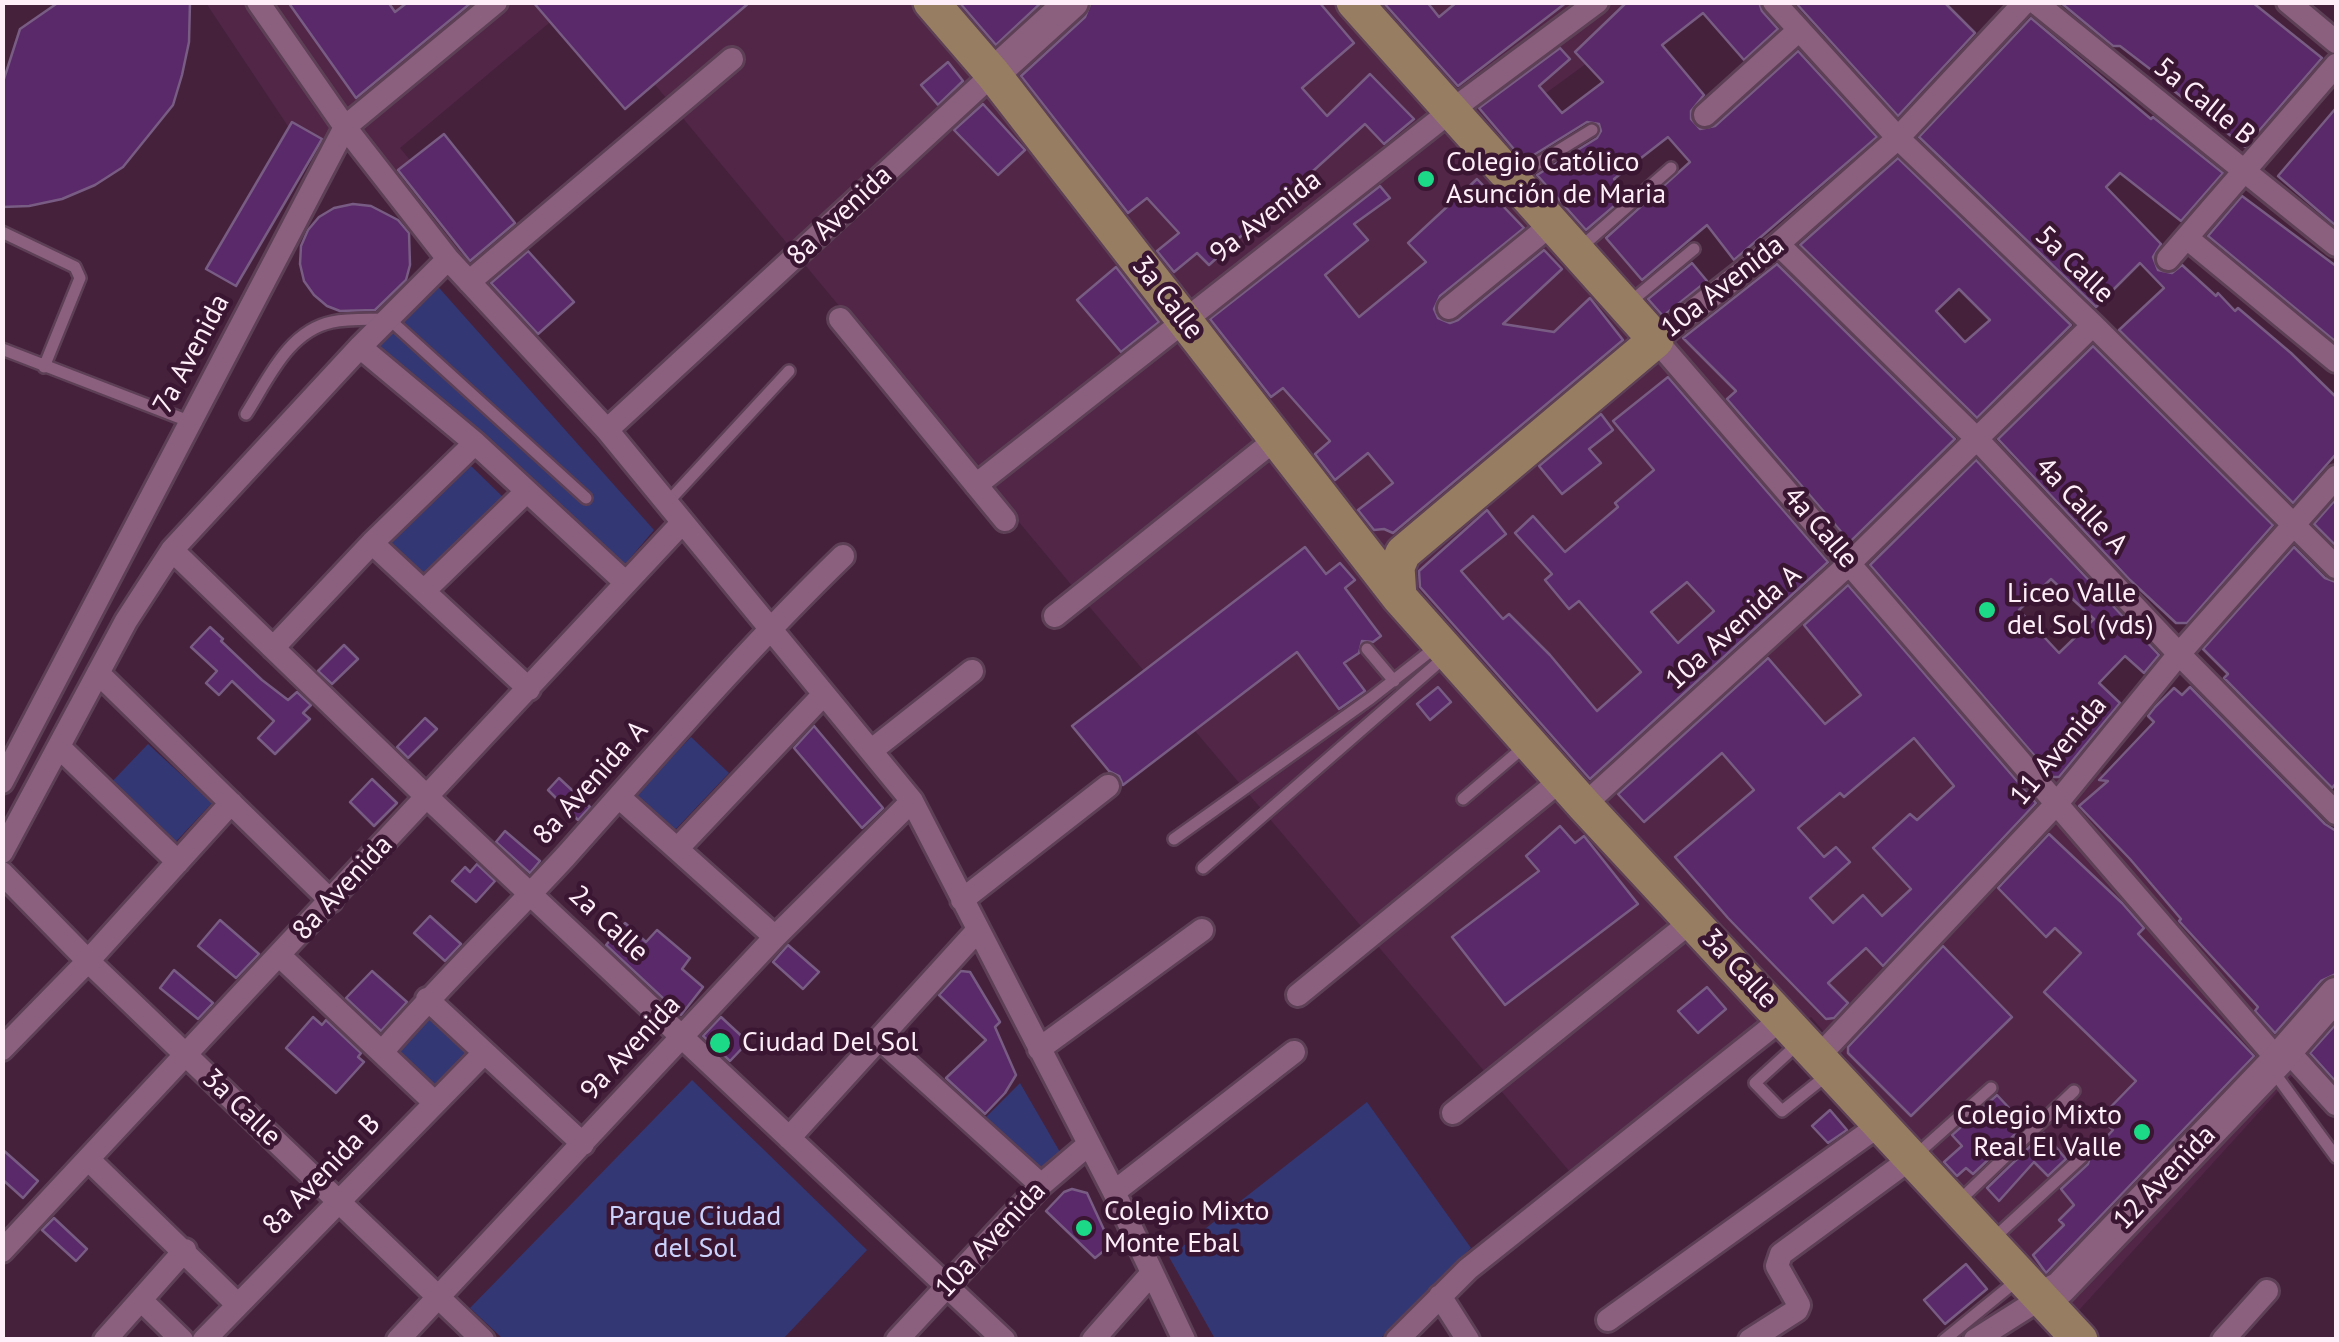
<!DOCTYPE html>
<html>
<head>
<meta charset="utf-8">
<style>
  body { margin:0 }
  #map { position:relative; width:2339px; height:1342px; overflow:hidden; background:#45213c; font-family:"PT Sans",sans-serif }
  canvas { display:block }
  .frame { position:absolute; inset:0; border:5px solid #fdeef8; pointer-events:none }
</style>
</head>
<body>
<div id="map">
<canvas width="2339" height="1342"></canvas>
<div class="frame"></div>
</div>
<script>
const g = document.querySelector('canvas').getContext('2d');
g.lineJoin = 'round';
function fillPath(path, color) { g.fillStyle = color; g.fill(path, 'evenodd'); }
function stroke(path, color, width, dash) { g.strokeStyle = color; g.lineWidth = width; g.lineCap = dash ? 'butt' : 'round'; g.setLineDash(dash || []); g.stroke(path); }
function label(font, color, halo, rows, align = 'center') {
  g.font = font + ' "PT Sans",sans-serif'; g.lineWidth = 9; g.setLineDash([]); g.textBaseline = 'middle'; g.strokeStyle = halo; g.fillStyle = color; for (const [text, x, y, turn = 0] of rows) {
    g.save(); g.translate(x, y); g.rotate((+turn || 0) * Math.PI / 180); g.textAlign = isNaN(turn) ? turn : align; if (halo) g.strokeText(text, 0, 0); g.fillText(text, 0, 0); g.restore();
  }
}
const built = new Path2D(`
  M206,3H573L400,148L487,252L460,278L346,134L323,179Z
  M587,3H1669L1512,118L2333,1031L2071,1319L1811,1017L1581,1185L1093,611Z`);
const green = new Path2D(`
  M433,281L654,530L616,575L374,343Z
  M468,463L506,500L428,579L390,542Z
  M691,737L729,773L674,831L635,795Z
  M148,744L212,803L169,849L104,790Z
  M423,1013L467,1053L425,1098L381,1058Z
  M692,1080L867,1250L783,1339H503L470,1308Z
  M1020,1083L1064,1159L1041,1181L978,1125Z
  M1367,1102L1471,1248L1380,1339H1215L1169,1257Z`);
const building = new Path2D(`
  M59,2H190L189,42L182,75L173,105L123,167L95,185L62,199L29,206L2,207V85L20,29Z
  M288,2H388L395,12L408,2H472L356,98Z
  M533,2H750L625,109Z
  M959,2H1042L996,45Z
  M1091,2H1319L1354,43L1302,88L1327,116L1370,74L1414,119L1384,144L1365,124L1209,265L1197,253L1174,272L1157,251L1179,233L1147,198L1128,213L1021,76L1085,17Z
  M1383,2H1427L1439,17L1457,2H1567L1458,86Z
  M1627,2H1759L1762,11L1778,29L1744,60L1703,13L1662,45L1704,95L1691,111V119L1700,129L1715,126L1798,51L1877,137L1734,260L1707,225L1642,280L1606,238L1690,162L1668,137L1614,179L1627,195L1586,230L1537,175L1597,138L1601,131L1599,124L1587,122L1524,161L1479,108L1560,48L1570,59L1539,86L1562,113L1603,82L1575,52Z
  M1795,2H1944L1975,33L1898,116Z
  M2060,2H2252L2322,58L2245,147L2169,87L2171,85L2120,46H2113Z
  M2031,18L2151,119L2153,117L2223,173L2181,221L2120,173L2106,187L2161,244L2153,257L2158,270L2172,273L2182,265L2216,296L2218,293L2235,311L2238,308L2291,353L2336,397V454L2293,503L2119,330L2164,288L2140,263L2096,307L1919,137Z
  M948,62L963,81L938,105L921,85Z
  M983,104L1025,150L998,175L954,130Z
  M2336,108V226L2278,176Z
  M292,122L322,139L236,286L206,269Z
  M444,134L515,223L470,261L398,170Z
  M1898,158L2071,325L1977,418L1800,245ZM1959,289L1990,320L1965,342L1936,311Z
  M1477,179L1524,228L1440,296L1434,309L1438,318L1450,323L1458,320L1544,250L1562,269L1503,324L1554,332L1590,298L1623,340L1393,533L1384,529L1374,530L1358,510L1393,483L1368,453L1335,480L1315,454L1330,441L1283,388L1271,397L1210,319L1380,186L1390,198L1354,224L1368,240L1325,275L1359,317L1426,262L1408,243Z
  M2242,196L2336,266V342L2208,236Z
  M353,204L371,206L398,220L409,233L410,265L406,280L375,310L340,311L327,306L314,295L304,281L300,264L301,246L308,230L319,217L334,208Z
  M528,251L574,302L538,334L491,283Z
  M1692,263L1707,281L1663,316L1648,299Z
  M1777,264L1955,439L1850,542L1727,399L1736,391L1683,338Z
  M1116,267L1159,322L1121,352L1077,300Z
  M2093,346L2273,525L2187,623H2176L2130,580L1998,439Z
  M1668,377L1828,562L1590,779L1420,587L1419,571L1487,510L1506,534L1461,571L1503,619L1509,614L1550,655L1597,711L1641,672L1579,601L1569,609L1545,580L1552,574L1515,533L1533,516L1565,552L1618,507L1615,503L1654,470L1613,421ZM1687,582L1714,611L1678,643L1651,612Z
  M1601,414L1613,430L1589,449L1601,463L1562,494L1539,466Z
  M1976,460L2159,655L2144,673L2125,656L2099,683L2120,703L2059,777H2053L1870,565ZM2051,579L2094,619L2059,653L2019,610Z
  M2336,499V546L2314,524Z
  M1305,547L1326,574L1340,563L1355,580L1345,588L1381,636L1373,642L1362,641L1359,653L1344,663L1365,691L1339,709L1297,652L1123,785L1119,776L1109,771L1072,726Z
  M2294,547L2325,578L2336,582V783L2332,788L2224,678L2228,674L2203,649Z
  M1848,585L2036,803L1883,966L1866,948L1828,983L1848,1003L1834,1018L1826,1019L1728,918L1675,857L1754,790L1722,753L1644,822L1618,794L1768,658L1825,724L1861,695L1804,625ZM1914,738L1954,786L1917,820L1910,814L1873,848L1911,889L1882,916L1863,895L1833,923L1810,898L1850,862L1836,847L1824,857L1798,828L1840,793L1844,797Z
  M210,627L223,639L221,641L262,680L288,700L297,692L311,705L303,713L310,719L275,754L258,738L274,721L232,681L219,695L206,683L217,671L191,647Z
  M344,645L358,659L332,684L318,671Z
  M1438,687L1451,702L1430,720L1417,704Z
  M2190,687L2325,824L2336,831V974L2321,981L2275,1033L2255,1011L2258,1007L2179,921L2181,919L2130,859L2079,806L2108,781L2099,780L2154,722L2148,716L2155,707L2174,688L2182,695Z
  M425,718L437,729L408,758L397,747Z
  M814,726L883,808L862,828L794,748Z
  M559,778L590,807L578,820L548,790Z
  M372,779L397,803L374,826L350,802Z
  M1560,826L1575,843L1584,836L1638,904L1505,1005L1452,937L1539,871L1526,856Z
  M505,831L540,861L530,873L496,842Z
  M2049,834L2122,903L2144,928L2138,934L2254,1056L2046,1273L2033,1255L2064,1225L2059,1220L2074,1205L2061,1189L2088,1164L2091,1154L2113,1130L2100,1118L2136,1081L2044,992L2081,953L2055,928L2046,937L1998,888Z
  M477,864L495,881L476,902L452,881L465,867L470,872Z
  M430,916L461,944L445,961L414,933Z
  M220,920L259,954L236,978L198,946Z
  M625,923L646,942L657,930L690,958L682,969L703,987L681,1015L606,945Z
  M788,945L819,972L803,989L773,962Z
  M1943,946L2012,1017L1911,1116L1848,1053V1047Z
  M174,970L213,1003L198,1019L160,988Z
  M372,971L407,1002L381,1031L346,998Z
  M961,971L970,972L1000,1022L995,1027L1016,1075L1005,1093L985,1114L946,1078L986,1040L939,995Z
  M1707,987L1726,1009L1698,1033L1678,1011Z
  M313,1017L322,1025L326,1020L361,1053L358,1057L364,1062L336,1093L286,1048Z
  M721,1017L748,1042L730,1061L703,1036Z
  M2336,1024V1082L2310,1053Z
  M1997,1095L2025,1125L1973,1174L1966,1168L1957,1176L1944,1162L1962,1146L1952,1135Z
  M1830,1110L1847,1130L1828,1143L1812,1126Z
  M2044,1133L2066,1159L2048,1176L2034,1162L1999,1201L1987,1188Z
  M2,1149L38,1181L23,1198L2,1179Z
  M1072,1189L1087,1193L1111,1245L1095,1258L1046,1211L1064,1192Z
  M54,1218L87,1249L76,1261L42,1230Z
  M1966,1264L1987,1289L1945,1324L1924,1300Z`);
const lane = new Path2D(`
  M1517,176L1592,130
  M2,232L75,267L80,278L44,367
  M1580,248L1671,168
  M1629,303L1694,249
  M2,349L191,422
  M246,414C268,380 288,331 332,322C350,318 371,320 389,319L586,498
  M667,503L789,371
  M1367,649L1394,681
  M1463,799L1525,746
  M1174,839L1371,698L1437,646
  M1203,868L1446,656
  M1800,1042L1755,1083L1782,1111L1826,1076
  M2273,1071L2336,1157
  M1916,1155L1991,1088
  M1959,1201L2074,1091
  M1994,1238L2082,1157
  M1944,1340L2020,1278`);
const street = new Path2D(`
  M258,2L345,127L448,259L607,430L912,801L1114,1192L1184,1340
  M1774,2L1898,138L2093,325L2336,567
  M2025,2L1898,138L1778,244L1656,340L2278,1060
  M2035,2L2336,245
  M2288,2L2336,42
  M1705,115L1799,30
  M2187,238L2336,361
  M1778,244L1975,437L2179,654L2336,813
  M2168,259L2336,65
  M469,282L732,59
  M1449,308L1553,223
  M840,319L1005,520
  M360,347L475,443L626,583
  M607,430L993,74
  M976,485L1452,110L1597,2
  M372,543L529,689
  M172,550L427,797L1004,1340
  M424,591L526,492
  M1055,616L1276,439
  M273,648L372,543L475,443
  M98,673L331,901
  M60,748L178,862
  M872,750L972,671
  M2,782L345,127L496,2
  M619,797L775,937
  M1584,805L1850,563L2093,325
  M678,848L824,694
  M2,852L126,621L172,550L360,347L448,259
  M2,873L88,961L483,1340
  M962,900L1108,786
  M280,956L434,1102
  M1298,995L1561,780
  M427,999L583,1144
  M880,1039L1041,1185
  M2,1049L88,961L231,803
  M1039,1049L1202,930
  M2287,1050L2336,1104
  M383,1051C441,984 505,922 565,857C656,755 745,651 843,556
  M1819,1056L2058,802L2179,654L2336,477
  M1453,1113L1693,920
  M789,1138L977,931
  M88,1159L238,1305
  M1114,1192L1294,1052
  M2,1251L682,523
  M1440,1296L1468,1340
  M141,1300L182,1340
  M1608,1320L1882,1123
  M105,1340L185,1250
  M204,1340L484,1053
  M398,1340L775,937L912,801
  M897,1340L1041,1185L1089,1144
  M1093,1340L1152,1273
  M1397,1340L1468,1269L1784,1017
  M1750,1340L1797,1310L1799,1305L1777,1266L1781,1254L1913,1157
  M1975,1340L2043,1297
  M2223,1340L2267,1291`);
const secondary = new Path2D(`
  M993,74L1072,2
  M2043,1297L2060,1288L2278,1060L2336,994`);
const primary = new Path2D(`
  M931,2L993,74L1399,597L1584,805L2080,1340
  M1354,2L1656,340L1403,553L1397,567L1399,597`);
const markers = [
  [1426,179,10,"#1cd988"],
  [1987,610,10,"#1cd988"],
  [720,1043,12,"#1cd988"],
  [2142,1132,10,"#1cd988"],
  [1084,1228,10,"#1cd988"]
];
const streetNames = [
  ["5a Calle B",2204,102,39],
  ["8a Avenida",840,216,-43],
  ["9a Avenida",1266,217,-38],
  ["5a Calle",2074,265,44],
  ["10a Avenida",1723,287,-38],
  ["3a Calle",1167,298,52],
  ["7a Avenida",192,354,-62],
  ["4a Calle A",2081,506,47],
  ["4a Calle",1820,528,49],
  ["10a Avenida A",1734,628,-42],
  ["11 Avenida",2059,751,-50],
  ["8a Avenida A",591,783,-48],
  ["8a Avenida",343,888,-47],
  ["2a Calle",608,924,43],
  ["3a Calle",1739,969,47],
  ["9a Avenida",631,1048,-47],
  ["3a Calle",241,1108,44],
  ["8a Avenida B",322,1175,-46],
  ["12 Avenida",2165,1178,-46],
  ["10a Avenida",991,1240,-47]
];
const poiNames = [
  ["Colegio Católico",1446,163],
  ["Asunción de Maria",1446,195],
  ["Liceo Valle",2007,594],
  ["del Sol (vds)",2007,626],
  ["Ciudad Del Sol",742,1043],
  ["Colegio Mixto",2122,1116,"right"],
  ["Real El Valle",2122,1148,"right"],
  ["Colegio Mixto",1104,1212],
  ["Monte Ebal",1104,1244]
];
const parkNames = [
  ["Parque Ciudad",695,1217],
  ["del Sol",695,1249]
];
fillPath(built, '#512647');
fillPath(green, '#333773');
fillPath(building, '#592969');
stroke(building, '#795c83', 2.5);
stroke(lane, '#5d3f56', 16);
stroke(street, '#5d3f56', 28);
stroke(secondary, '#5d3f56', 38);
stroke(primary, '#5d3f56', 40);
stroke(lane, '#8a607e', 11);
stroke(street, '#8a607e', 22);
stroke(secondary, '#8a607e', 32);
stroke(primary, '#977d61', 35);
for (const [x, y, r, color] of markers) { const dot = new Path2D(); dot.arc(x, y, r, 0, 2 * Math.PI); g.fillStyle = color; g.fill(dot); stroke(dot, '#3a1632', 4); }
label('28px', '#fdeef8', '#3a1632', streetNames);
label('28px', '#fdeef8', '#3a1632', poiNames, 'left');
label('28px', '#cbd2fc', '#3a1632', parkNames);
</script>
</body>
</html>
